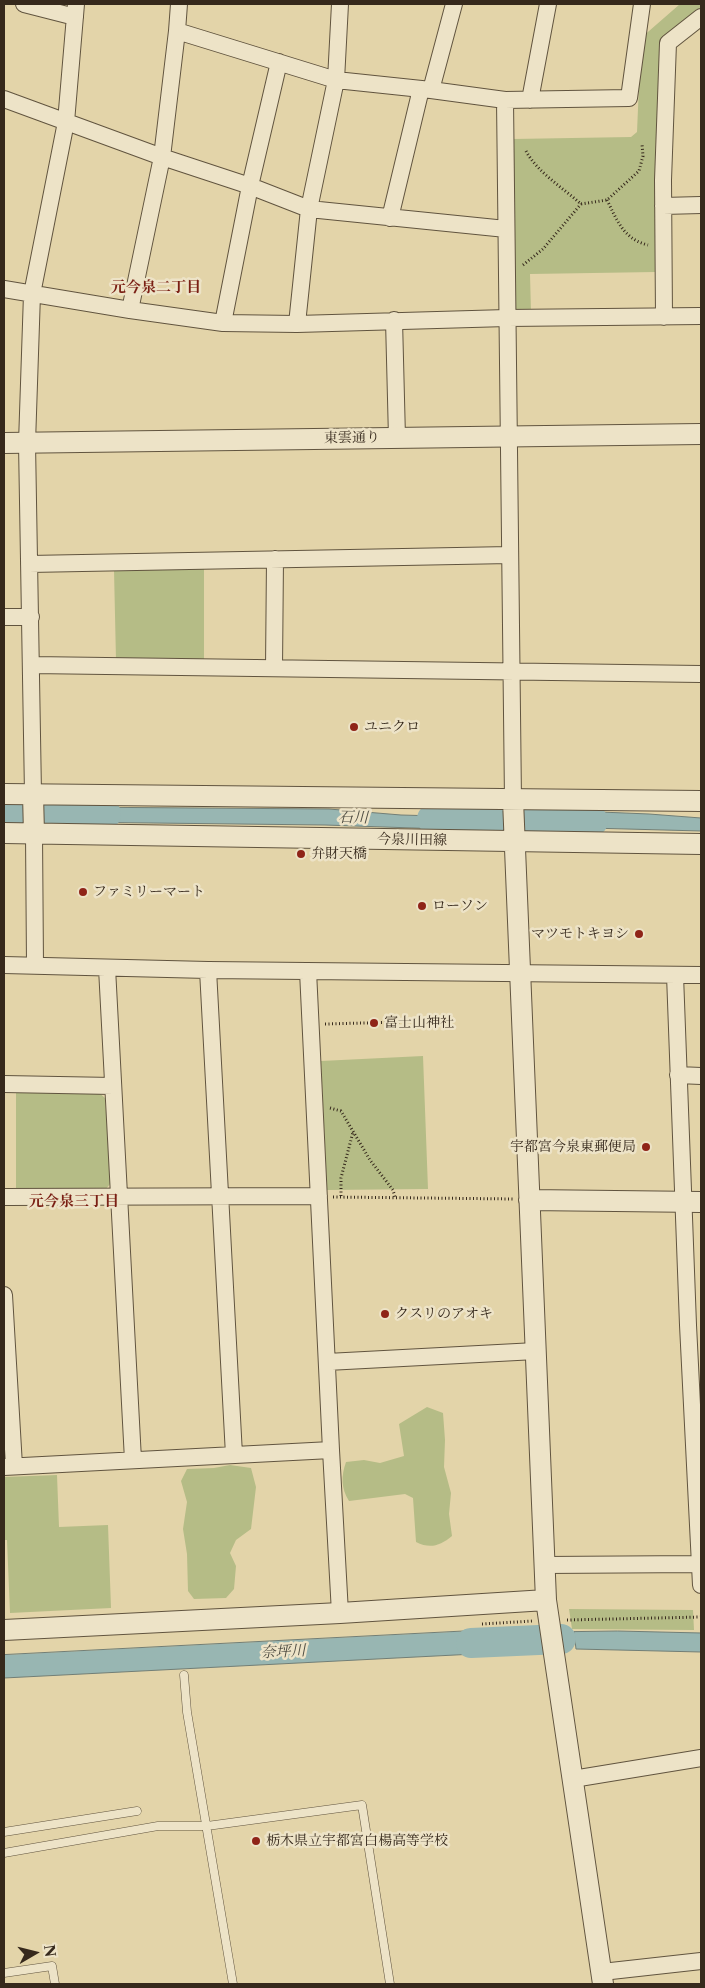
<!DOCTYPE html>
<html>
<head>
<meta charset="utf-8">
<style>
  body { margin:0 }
  #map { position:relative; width:705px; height:1988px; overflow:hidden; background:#e3d4a9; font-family:"Libre Caslon Text",serif }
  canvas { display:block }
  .frame { position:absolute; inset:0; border:5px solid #36291c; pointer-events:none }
  .north { position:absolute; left:10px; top:1928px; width:50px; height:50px; -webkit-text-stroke:4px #ede3c7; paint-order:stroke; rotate:82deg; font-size:14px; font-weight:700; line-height:20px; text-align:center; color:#36291c }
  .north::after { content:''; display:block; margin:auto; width:18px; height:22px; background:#36291c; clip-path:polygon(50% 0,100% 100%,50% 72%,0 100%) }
</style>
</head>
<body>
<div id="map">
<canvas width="705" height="1988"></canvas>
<div class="frame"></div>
<div class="north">N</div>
</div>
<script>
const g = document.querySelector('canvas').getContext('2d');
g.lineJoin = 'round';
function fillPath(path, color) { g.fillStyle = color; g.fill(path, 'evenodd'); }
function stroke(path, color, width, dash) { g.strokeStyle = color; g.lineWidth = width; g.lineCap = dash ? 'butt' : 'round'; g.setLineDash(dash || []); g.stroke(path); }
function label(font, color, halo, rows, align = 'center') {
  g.font = font + ' "Libre Caslon Text","Noto Serif JP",serif'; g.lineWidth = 5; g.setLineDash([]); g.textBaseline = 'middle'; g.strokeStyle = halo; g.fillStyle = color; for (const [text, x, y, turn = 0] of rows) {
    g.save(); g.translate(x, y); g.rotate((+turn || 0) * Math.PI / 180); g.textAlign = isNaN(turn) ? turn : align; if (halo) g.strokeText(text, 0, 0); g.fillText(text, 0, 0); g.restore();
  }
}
const green = new Path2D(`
  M680,4H701V11L661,44L655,157V272L530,274L531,313L516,312L513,306V139L631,137L637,132L641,38Z
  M204,566V661L116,660L114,570Z
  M423,1056L428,1189L327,1190L321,1061Z
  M97,1091L105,1098L111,1183L104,1191L16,1194V1092Z
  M427,1407L443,1413L445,1440L444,1467L451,1493L449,1514L452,1536C440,1546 430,1549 416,1542L413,1498L405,1494L349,1501C341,1488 341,1476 346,1462L364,1460L380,1463L404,1456L399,1424Z
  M230,1465L251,1468L256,1487L251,1529L236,1540L230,1553L236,1566L234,1589L226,1598L194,1599L188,1591L187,1554L183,1529L187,1502L181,1481L187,1469L214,1468Z
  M57,1475L59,1527L108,1525L111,1608L10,1613L7,1540H4V1477Z
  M569,1609L693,1610L694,1630L572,1629Z`);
const water = new Path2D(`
  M64,807L329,809L401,815L474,817L473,830L325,825L64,822Z
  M551,810L649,814L701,818V831L552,827Z
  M510,1629L514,1652L4,1678V1655Z
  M618,1631L701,1633V1652L576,1649L574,1632Z`);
const river = new Path2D(`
  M4,813L106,814
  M432,819L593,821
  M471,1643L561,1639`);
const path = new Path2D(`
  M526,151C537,172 563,188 581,204L607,200L639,171L643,156L642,144
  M607,200C617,220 623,239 648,245
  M523,265L543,249L581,204
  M325,1024L402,1022
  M330,1108L341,1111L370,1160L393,1190L395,1197
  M341,1196V1178L353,1132
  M333,1197L514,1199
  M567,1620L701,1617
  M482,1624L533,1621`);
const service = new Path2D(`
  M184,1675L187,1712L233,1984
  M4,1832L137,1811
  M4,1853L158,1826H207L362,1805L390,1984
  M4,1973L52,1966L55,1984`);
const minor = new Path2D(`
  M24,4L75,17
  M179,4L177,31L336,80L431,90L505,100L513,800
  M431,90L454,4
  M4,99L162,157L177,31
  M505,100L629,98L642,4
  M530,100L548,4
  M663,206L701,205
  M390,218L421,89
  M506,229L309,209L250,186L162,157L130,310L223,323L297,324L507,318L701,316
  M4,289L130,310
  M664,317L663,180L668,43L701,17
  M394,320L397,438
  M223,323L250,186L279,62
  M297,324L309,209L336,80L340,4
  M29,564L510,555
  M4,617H31
  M32,665L701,674
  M274,668L275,559
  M33,794L27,443L32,294L66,122L76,4
  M34,834L35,965
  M4,965L208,970L701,975
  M107,968L133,1460
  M208,970L234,1455
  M308,971L331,1450L340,1613
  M675,975L688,1325L701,1585
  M678,1075L701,1076
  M4,1084L113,1086
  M4,1197L319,1196
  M4,1295L14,1466
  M327,1362L536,1351
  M4,1467L331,1450
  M544,1565L700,1564
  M573,1779L701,1758
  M602,1972L701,1961`);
const tertiary = new Path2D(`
  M4,443L701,434
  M4,794L701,801
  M33,794L34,834
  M513,800L546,1600L603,1984
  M4,833L701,844
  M529,1200L701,1202
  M4,1630L340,1613L546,1600`);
const markers = [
  [354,727,5,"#8f2418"],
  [301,854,5,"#8f2418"],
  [83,892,5,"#8f2418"],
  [422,906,5,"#8f2418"],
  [639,934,5,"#8f2418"],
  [374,1023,5,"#8f2418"],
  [646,1147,5,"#8f2418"],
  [385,1314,5,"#8f2418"],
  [256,1841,5,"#8f2418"]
];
const streetNames = [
  ["東雲通り",352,438,-1],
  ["今泉川田線",412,840,1]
];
const poiNames = [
  ["ユニクロ",364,727],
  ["弁財天橋",311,854],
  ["ファミリーマート",93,892],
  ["ローソン",432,906],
  ["マツモトキヨシ",629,934,"right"],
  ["富士山神社",384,1023],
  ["宇都宮今泉東郵便局",636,1147,"right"],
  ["クスリのアオキ",395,1314],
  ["栃木県立宇都宮白楊高等学校",266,1841]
];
const neighbourhoodNames = [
  ["元今泉二丁目",156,288],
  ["元今泉三丁目",74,1202]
];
const waterNames = [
  ["石川",353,818,1],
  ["奈坪川",283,1652,-3]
];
fillPath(green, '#b5bc86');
fillPath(water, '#98b6b2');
stroke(water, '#717e76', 1);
stroke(river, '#98b6b2', 30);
stroke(service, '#61543f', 9);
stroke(minor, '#61543f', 18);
stroke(tertiary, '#61543f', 22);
stroke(path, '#36291c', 3, [1, 2.5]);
stroke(service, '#ede3c7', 8);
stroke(minor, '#ede3c7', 16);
stroke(tertiary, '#ede3c7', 20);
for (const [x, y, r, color] of markers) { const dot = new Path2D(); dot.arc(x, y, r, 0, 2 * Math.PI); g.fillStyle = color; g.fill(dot); stroke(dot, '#ede3c7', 2); }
label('14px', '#36291c', '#ede3c7', streetNames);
label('14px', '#36291c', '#ede3c7', poiNames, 'left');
label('bold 15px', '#7a1f14', '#ede3c7', neighbourhoodNames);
label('italic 15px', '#4e4c42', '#ede3c7', waterNames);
</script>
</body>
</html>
